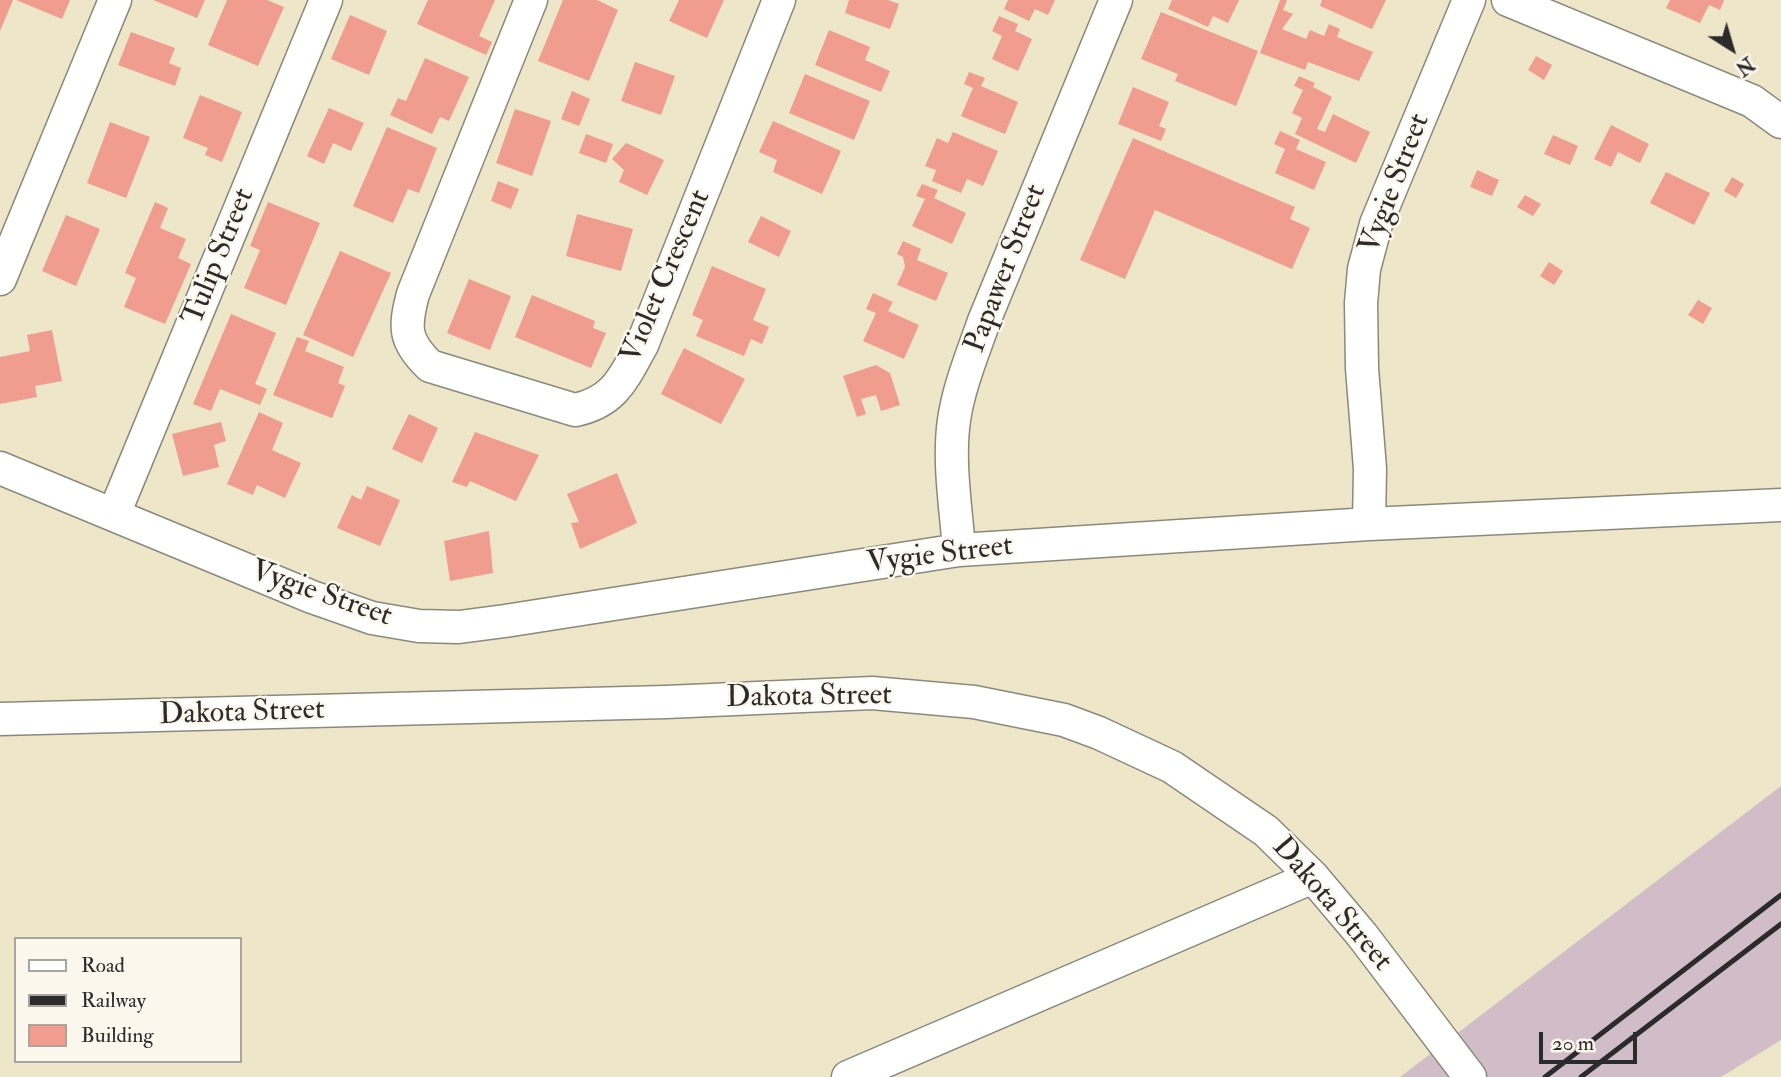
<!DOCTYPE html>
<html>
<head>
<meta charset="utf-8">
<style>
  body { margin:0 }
  #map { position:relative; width:1781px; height:1077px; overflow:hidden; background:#ede6c8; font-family:"IM FELL Double Pica",serif }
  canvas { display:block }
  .legend { position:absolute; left:14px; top:937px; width:228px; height:126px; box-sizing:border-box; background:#fbf7ec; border:2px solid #a8a59f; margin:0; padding:9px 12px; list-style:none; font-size:21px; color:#2b2b2b }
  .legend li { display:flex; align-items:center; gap:14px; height:35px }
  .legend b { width:35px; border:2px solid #a8a59f }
  .north { position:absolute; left:1697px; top:14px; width:70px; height:70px; -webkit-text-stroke:5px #fbf7ec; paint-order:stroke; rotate:143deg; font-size:19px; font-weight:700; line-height:28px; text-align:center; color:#2b2b2b }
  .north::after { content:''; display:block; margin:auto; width:24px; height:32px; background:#2b2b2b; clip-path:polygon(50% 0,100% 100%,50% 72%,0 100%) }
  .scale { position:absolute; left:1539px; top:1032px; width:98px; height:32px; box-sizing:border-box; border:4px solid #2b2b2b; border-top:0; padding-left:9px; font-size:21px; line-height:24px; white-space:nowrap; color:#2b2b2b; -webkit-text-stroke:5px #fbf7ec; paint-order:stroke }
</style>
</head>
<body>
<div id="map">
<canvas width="1781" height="1077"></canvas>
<ul class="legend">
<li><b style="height:9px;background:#fff"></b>Road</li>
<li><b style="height:9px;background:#2b2b2b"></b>Railway</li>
<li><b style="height:19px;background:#f09d90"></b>Building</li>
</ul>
<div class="north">N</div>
<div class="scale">20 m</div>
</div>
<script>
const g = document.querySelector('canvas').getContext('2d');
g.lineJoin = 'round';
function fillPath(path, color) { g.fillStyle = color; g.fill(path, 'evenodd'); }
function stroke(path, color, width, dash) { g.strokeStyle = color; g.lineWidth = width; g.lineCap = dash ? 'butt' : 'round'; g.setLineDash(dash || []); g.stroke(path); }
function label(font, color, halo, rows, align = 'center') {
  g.font = font + ' "IM FELL Double Pica",serif'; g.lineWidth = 5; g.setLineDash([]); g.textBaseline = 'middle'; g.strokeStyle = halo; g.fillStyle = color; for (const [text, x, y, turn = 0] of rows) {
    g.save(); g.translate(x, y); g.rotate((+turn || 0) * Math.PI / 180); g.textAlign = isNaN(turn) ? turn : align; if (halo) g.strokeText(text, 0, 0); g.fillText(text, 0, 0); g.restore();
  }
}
const industrial = new Path2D(`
  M1781,786V1040L1721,1077H1400Z`);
const building = new Path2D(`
  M0,0H13L0,31Z
  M16,0H70L62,19Z
  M153,0H205L197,18Z
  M227,0H267L284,7L258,66L208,45Z
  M428,0H495L479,36L492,42L486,55L417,24Z
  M563,0H597L618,10L589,81L538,61Z
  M679,0H724L707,38L669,21Z
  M849,0H888L899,4L890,29L845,13Z
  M1008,0H1055L1048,15L1035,9L1029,21L1004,9Z
  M1172,0H1239L1228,23L1213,16L1208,27L1168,9Z
  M1280,0H1287L1283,10L1293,14L1282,29L1306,39L1310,30L1324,36L1329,24L1340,29L1337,37L1373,52L1359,81L1308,62L1305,70L1260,53Z
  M1322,0H1386L1372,29L1320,6Z
  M1670,0H1724L1720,10L1709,5L1700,23L1666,8Z
  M1161,12L1258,51L1236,106L1175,81L1178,74L1141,59Z
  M350,15L387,31L369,75L331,59Z
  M999,16L1018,24L1015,31L1032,39L1018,71L992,59L1002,36L992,31Z
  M829,30L870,47L865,60L890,71L881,92L815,65Z
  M131,32L175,48L169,63L181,68L175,86L118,65Z
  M1536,56L1552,65L1544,80L1528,70Z
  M425,58L469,77L449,121L440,117L432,134L390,115L398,98L406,101Z
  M635,62L675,76L661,115L621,101Z
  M969,72L985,78L981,86L1018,102L1005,134L961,116L973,88L964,84Z
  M805,74L870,101L854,140L789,113Z
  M1299,76L1315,83L1313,87L1332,97L1317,129L1325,132L1333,114L1370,132L1356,163L1295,134L1302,118L1292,113L1303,90L1294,86Z
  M1133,87L1169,102L1159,126L1166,129L1161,141L1118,124Z
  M572,91L590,99L579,126L561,119Z
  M200,95L242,112L222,162L205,155L208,148L183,138Z
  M329,108L364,123L351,151L333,143L324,164L307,156Z
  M515,109L551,121L532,176L496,163Z
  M773,121L841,151L822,194L773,172L777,160L759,152Z
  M110,122L150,137L126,198L87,183Z
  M1611,125L1649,144L1640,163L1618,152L1611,167L1594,159Z
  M387,127L437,148L419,193L408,189L393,223L353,206Z
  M1280,131L1300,140L1296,149L1326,162L1314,190L1275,173L1285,149L1274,144Z
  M953,132L998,151L983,186L967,179L961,193L932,181L936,170L925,166L937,138L948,143Z
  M586,134L613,144L606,163L579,153Z
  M1553,135L1578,146L1570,165L1544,154Z
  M1133,138L1295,207L1290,219L1310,228L1292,269L1155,210L1125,279L1080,260Z
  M626,143L664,160L647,195L619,182L624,170L612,159Z
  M1477,170L1499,180L1492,196L1470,187Z
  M1666,172L1710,193L1694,225L1650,203Z
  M1732,177L1744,184L1736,198L1724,191Z
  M498,181L519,189L511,209L491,201Z
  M922,184L938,190L934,198L966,213L952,244L912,226L925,199L916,196Z
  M1525,195L1541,204L1533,216L1517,207Z
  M155,202L168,208L160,228L186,239L178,258L191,264L165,324L124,307L136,278L125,273Z
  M268,202L320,223L286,305L244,288L260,250L250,246Z
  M577,214L633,229L621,271L566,256Z
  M66,215L100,229L76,286L42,271Z
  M761,216L791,231L779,257L748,242Z
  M903,241L921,249L917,260L948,273L936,301L897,285L905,267L903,257L897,254Z
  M340,251L391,273L353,357L303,335Z
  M1549,262L1563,271L1554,285L1540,276Z
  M712,266L766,289L753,320L769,327L762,344L751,339L744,356L696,336L703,320L692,315Z
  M469,279L511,296L490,350L447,333Z
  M873,293L893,302L888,311L919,325L904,359L863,341L876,313L866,309Z
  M532,295L595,321L593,328L606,333L591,368L515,337Z
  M1698,300L1712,308L1703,324L1688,315Z
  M231,314L276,333L255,384L267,389L260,405L220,389L211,411L193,404Z
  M52,330L62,381L35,386L37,397L0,404V357L30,351L27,335Z
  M297,337L309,341L305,351L344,367L338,383L345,386L332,418L273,395Z
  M684,348L745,379L721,424L661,394Z
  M876,365L890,373L900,405L881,411L876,395L861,399L866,414L857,417L843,376Z
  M259,412L283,423L272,450L301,463L285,498L257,485L253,495L227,484Z
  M409,414L438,428L422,463L392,449Z
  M221,422L226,441L214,445L219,467L183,476L172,434Z
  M475,432L539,455L516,501L470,481L467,487L452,482Z
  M617,473L637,523L580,549L571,523L579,522L567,494Z
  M367,486L400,500L380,546L337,528L352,495L361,500Z
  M489,531L493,573L450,581L444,541Z`);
const minor = new Path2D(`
  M531,0L413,294C404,328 404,341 430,366L575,410C615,402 624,377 642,345L779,0
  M1508,0L1752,101L1781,122
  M0,279L115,0
  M0,468L312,597L372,618L419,626L459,627L505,621L959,550L1369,524L1781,505
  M114,514L326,0
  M1369,524L1370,469L1362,368L1361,303L1364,269L1376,224L1469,0
  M959,550C956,508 948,462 954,420C959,386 973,353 984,321L1116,0
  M0,719L666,702L872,693L974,702L1064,720L1099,733L1172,767L1266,831L1313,877L1362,935L1470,1077
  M848,1077L1313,877`);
const rail = new Path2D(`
  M1545,1077L1781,895
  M1581,1077L1781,924`);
const streetNames = [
  ["Vygie Street",1396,184,-69],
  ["Tulip Street",220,257,-68],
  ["Papawer Street",1007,269,-69],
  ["Violet Crescent",667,277,-67],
  ["Vygie Street",940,556,-7],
  ["Vygie Street",321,595,19],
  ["Dakota Street",809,698,-1],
  ["Dakota Street",242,714,-2],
  ["Dakota Street",1331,905,49]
];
fillPath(industrial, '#d1bdc8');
fillPath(building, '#f09d90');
stroke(minor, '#8c887a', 35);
stroke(minor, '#fff', 32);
stroke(rail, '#2b2b2b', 5);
label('30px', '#2b2b2b', '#fbf7ec', streetNames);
</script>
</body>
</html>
